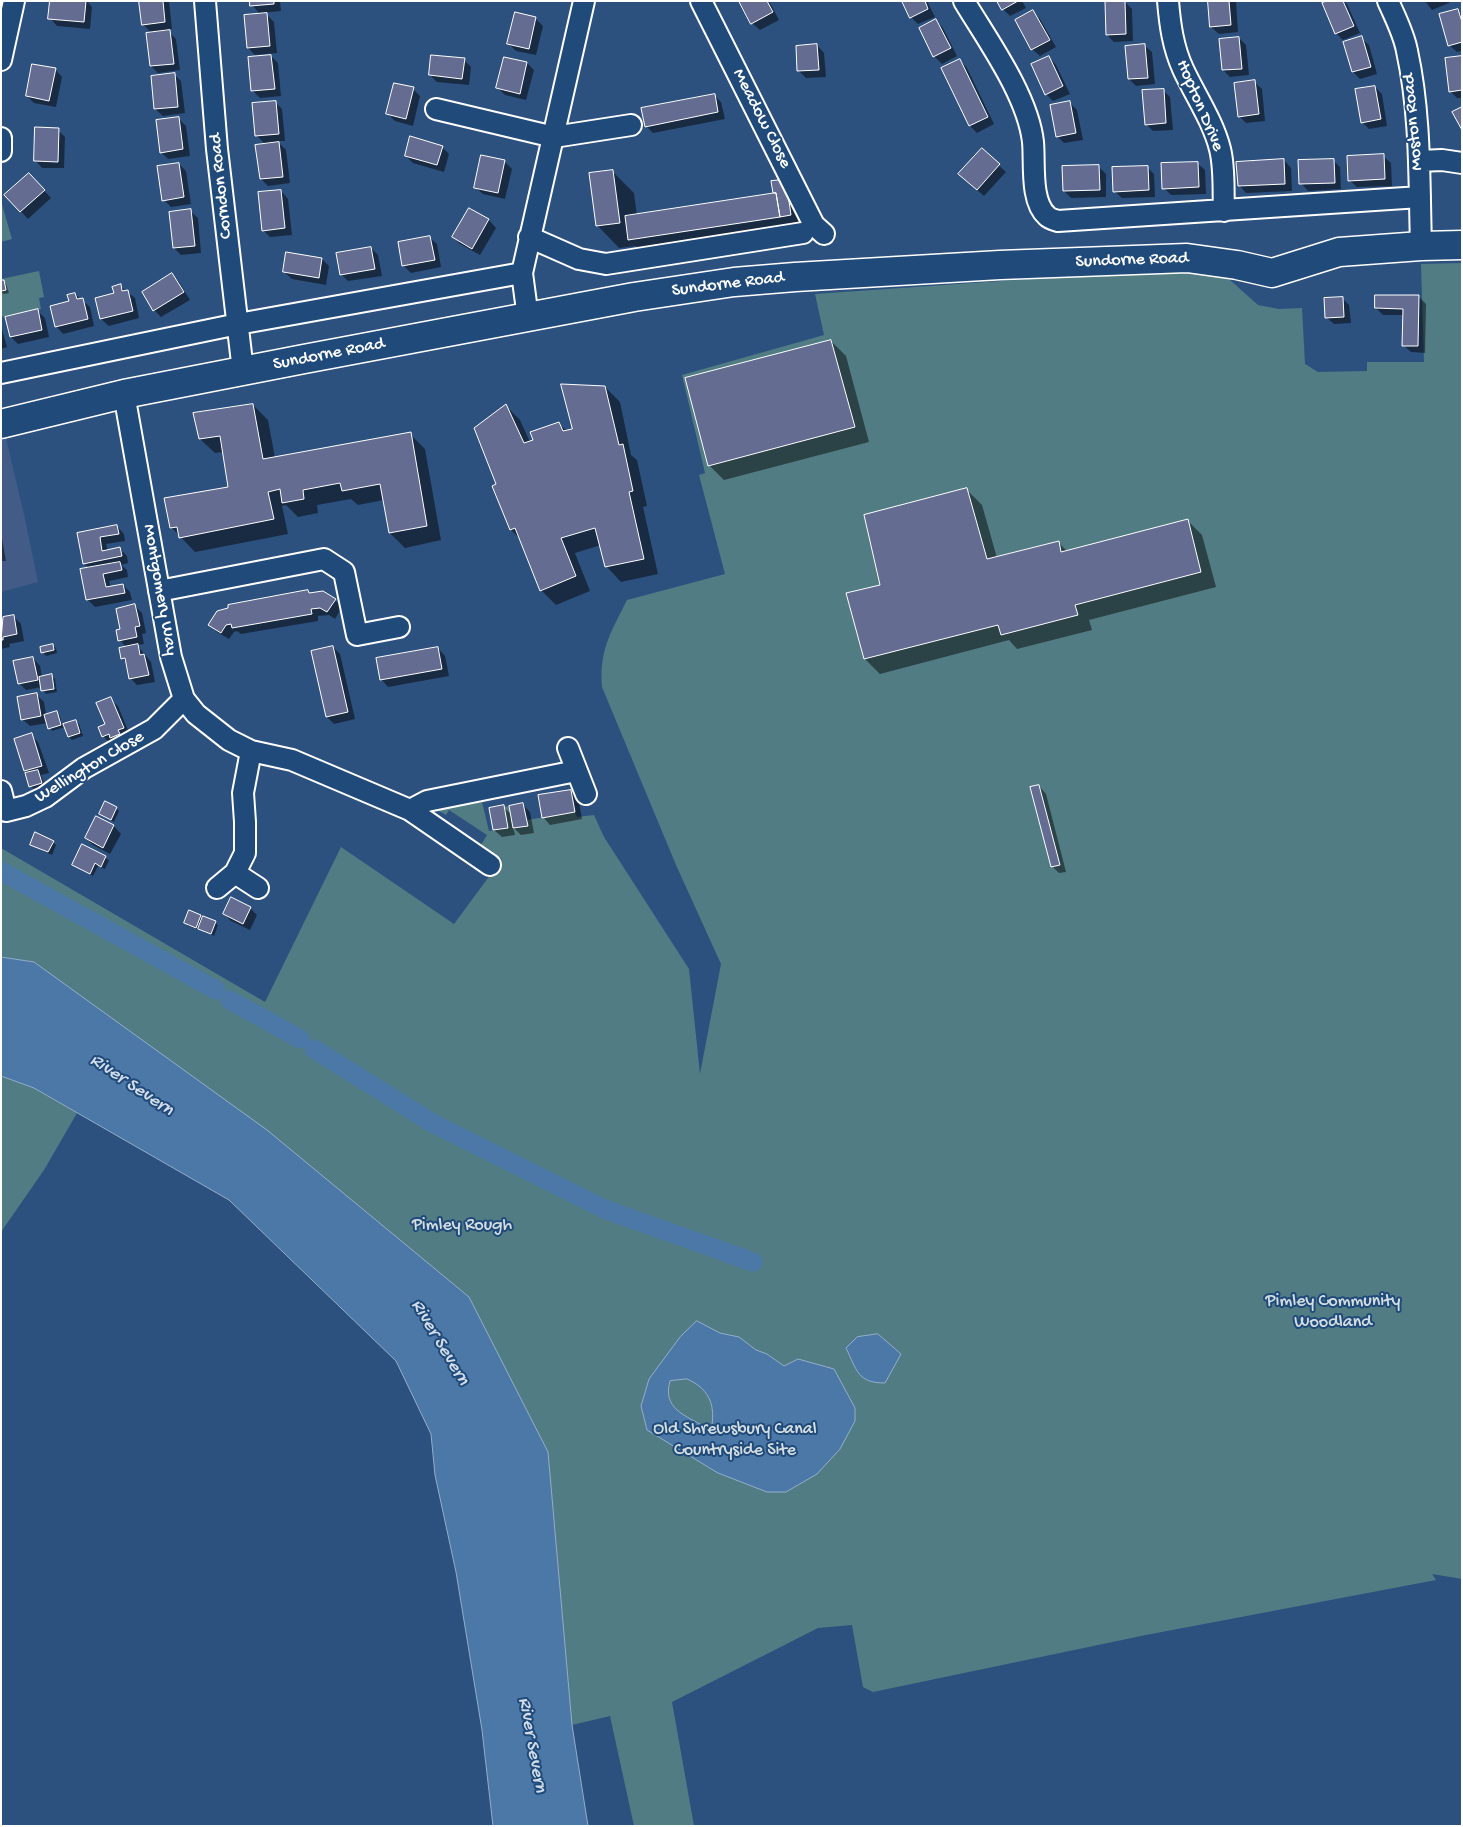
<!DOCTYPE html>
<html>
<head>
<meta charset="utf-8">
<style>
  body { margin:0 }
  #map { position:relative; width:1463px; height:1827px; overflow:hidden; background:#2d517f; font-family:"Gochi Hand",sans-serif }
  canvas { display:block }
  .frame { position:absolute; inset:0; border:2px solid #fff; pointer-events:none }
</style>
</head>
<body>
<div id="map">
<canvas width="1463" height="1827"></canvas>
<div class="frame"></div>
</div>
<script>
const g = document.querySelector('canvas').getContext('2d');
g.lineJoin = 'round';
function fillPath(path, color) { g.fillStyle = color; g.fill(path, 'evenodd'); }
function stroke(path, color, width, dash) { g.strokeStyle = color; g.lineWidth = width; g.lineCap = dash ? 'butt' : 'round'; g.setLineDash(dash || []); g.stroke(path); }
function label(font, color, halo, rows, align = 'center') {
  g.font = font + ' "Gochi Hand",sans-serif'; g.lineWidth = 4; g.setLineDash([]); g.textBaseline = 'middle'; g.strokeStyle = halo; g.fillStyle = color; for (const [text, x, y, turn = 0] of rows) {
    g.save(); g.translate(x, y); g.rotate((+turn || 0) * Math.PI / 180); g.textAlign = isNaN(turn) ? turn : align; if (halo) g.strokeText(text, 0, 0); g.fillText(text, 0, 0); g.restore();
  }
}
const built = new Path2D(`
  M5,434L25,519L38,582L1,592V435Z`);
const green = new Path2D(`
  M1,201L12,239L1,242Z
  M1462,263V1579L1432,1574L1436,1580L1146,1635L873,1692L863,1687L852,1625L818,1628L672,1702L694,1826H634L610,1716L572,1725L548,1452L34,962L1,957V848L265,1002L341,847L454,924L502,859L481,845L487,835L449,810L446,815L436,809L482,802L489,831L508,828L504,807L509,806L513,828L528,826L527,820L575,812L577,817L594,815L604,837L689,969L700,1074L721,964L676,865L602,687C599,650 611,632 627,600L725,574L699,475L705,473L682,375L824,335L815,294L1173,269L1221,272L1258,305L1279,309L1302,308L1305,364L1318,372L1367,371V362H1424L1421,264Z
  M39,271L44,297L39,298L41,309L1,317V279Z
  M1,1076L34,1088L77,1113L44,1170L1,1232Z`);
const water = new Path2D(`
  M1,957L34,962L267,1130L469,1297L548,1452L572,1725L588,1826H493L482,1730L456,1572L435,1475L431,1434L396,1361L229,1200L34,1088L1,1076Z
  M697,1321L720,1333L739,1337L756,1350L767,1354L784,1366L798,1359L834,1369L855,1408V1421L840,1449L817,1474L786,1492H767L718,1473L647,1430L641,1406L649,1379L680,1337ZM687,1379C708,1388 715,1403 712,1425L705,1427C685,1415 662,1409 670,1381Z
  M878,1334L901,1354L885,1383C857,1383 857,1370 846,1348L857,1337Z`);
const shadow = new Path2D(`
  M1,1H7L1,17Z
  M51,1H87L92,7L90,29L57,26L50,18Z
  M141,1H169L172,29L167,30L176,39L180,70L158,73L151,66L152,34L143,24Z
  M251,1H280L281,11L259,13L252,5Z
  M741,1H769L779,20L760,30L752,23Z
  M904,1H927L935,17L918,24L911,17Z
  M999,1H1022L1026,8L1010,16L1003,9Z
  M1210,1H1236L1238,32L1219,34L1211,27Z
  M1330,1H1344L1347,4L1360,33L1343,40L1336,33Z
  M1425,1H1449V3L1432,10Z
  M1125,2L1132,9L1133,41L1114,42L1107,35Z
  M1457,10L1462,15V51L1457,52L1449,45Z
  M1033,12L1040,19L1056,47L1040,56L1032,49Z
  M515,14L536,19L543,26L536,55L516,51L509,44Z
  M267,15L274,22L277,53L255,55L248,48Z
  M936,20L943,28L957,56L942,64L934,56L920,28Z
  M1239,38L1246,45L1249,75L1230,77L1223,70Z
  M1361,38L1369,45L1377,74L1360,79L1353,72Z
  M817,45L824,53L826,77L806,78L799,71Z
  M1144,45L1152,52L1155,84L1136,86L1129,79Z
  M271,56L278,63L281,96L260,98L253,91Z
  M1049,57L1056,65L1070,94L1053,101L1046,94Z
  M1462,57V98H1457L1450,91Z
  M464,60L471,67L469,85L437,82L430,75Z
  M960,60L967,68L994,124L977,133L970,126L943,68Z
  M527,63L534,70L526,100L505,95L498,88Z
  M55,69L62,77L56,107L34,103L27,96Z
  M174,74L181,81L185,113L163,116L155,109Z
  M1254,82L1262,89L1265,121L1246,123L1239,116Z
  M1375,87L1382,94L1387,126L1369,129L1362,122Z
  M413,89L420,96L413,126L395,121L388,114Z
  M1163,90L1170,97L1173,130L1153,131L1146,124Z
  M714,95L721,102L725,119L653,133L646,126Z
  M275,102L282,109L285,141H277L286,150L290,183L268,186L261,179L266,145L256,135Z
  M1070,103L1077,110L1083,140L1064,143L1057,136Z
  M179,119L186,126L190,156L168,159L161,152Z
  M58,130L65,137L64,168H42L35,160Z
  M442,147L449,154L444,172L413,163L406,156Z
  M982,150L1006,172L984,196L967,181Z
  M1383,156L1391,163L1392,186L1357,187L1349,180Z
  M1284,160L1291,168L1292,191L1246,193L1239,185Z
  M1333,160L1340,167L1341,189L1308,191L1301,183Z
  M504,161L512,169L505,199L483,194L475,187Z
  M1197,163L1205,170L1206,194L1171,195L1164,188Z
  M179,164L186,171L191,204L171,207L164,200Z
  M1099,167L1106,174V197L1071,198L1064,191Z
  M1147,167L1154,174L1155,197L1122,198L1114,191Z
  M612,171L634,193L637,216L774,194L773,182L789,191L793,211L798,216L801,238L652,262L636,246L619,248L597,225Z
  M36,182L51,198L28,219L6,195Z
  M281,191L288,199L292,235L270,237L263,230Z
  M469,209L489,220L496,228L480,255L460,244L453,237Z
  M190,211L198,218L201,253L181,255L174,248Z
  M429,237L437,244L441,267L411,273L404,266Z
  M371,248L378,255L382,276L348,281L341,274Z
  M322,259L329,266L326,285L292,279L284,272Z
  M172,275L179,282L190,300L161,317L154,310Z
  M3,281L6,284L9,293L4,294L1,292V282Z
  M120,286L135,298L139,318L109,326L101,319Z
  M75,294L90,307L94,326L63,334L56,326Z
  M1418,296L1426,304L1425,353L1411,352L1403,345L1404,315H1383L1376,308Z
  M1342,298L1349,305L1351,323L1334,324L1326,317Z
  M38,311L45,318L49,337L18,344L11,337L7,318Z
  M1,326L7,347L1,349Z
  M831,341L846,356L869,442L724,480L709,465Z
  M605,387L620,402L631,455L637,460L647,506L643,507L658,574L621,582L607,567L601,545L575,553L590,591L556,605L541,590L521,540L511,530L498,484L505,405L520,420L530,442L559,424L567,431L574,429Z
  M253,405L268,420L275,458L410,434L425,449L441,540L405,548L390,533L384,500L358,505L351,499L317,505L318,513L298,517L286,505L282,506L288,534L195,552L171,527L229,488L224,452L215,453L200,439Z
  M967,490L982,505L997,558L1058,542L1068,552L1188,521L1202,535L1216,587L1089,620L1092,630L1017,649L1009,640L880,674L865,659L848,594L882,586Z
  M117,526L124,534L125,541L106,544L108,551L120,549L127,556L128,563L121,565L127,570L128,577L109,581L111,588L123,585L130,592L132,600L95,607L88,600L82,570L90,569L84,563L79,534Z
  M1,533L6,561H1Z
  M308,591L311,594L335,600L342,607L335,619L329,615L318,616V621L241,634L237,631L234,632L229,639L217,632L210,625L230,609Z
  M135,606L142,613L146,633L142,634L144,644L137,645L151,662L155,682L137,685L130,678L127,663L122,658L127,648L120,640L122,631Z
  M14,617L21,624L24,641L9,644L10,647L1,649V622Z
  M52,645L56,648L57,653L46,656L43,652Z
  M333,647L340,654L355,719L334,724L327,717Z
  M438,648L445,656L449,676L388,687L381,679Z
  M33,658L40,666L42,677L52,676L55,679L57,692L46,694L42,687L26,690L19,683Z
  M37,695L44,702L46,715L56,712L60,716L62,725L75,721L79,724L83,736L72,740L69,737L65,727L52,731L48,723L30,726L22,719Z
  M110,699L118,706L130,735L110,743L103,736Z
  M31,735L38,742L49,773L41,775L45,786L34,789L30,786L29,774L25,771Z
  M1039,786L1046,794L1066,872L1059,873L1052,866Z
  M571,791L578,798L582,819L550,825L543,817Z
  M523,805L530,812L534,833L521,835L513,827L515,835L502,837L494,830L503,807L512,815Z
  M116,808L119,811L114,822L100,814Z
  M97,818L114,826L121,834L110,854L93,845L86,838Z
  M53,842L56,845L52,855L35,847L31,844Z
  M83,846L109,860L105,869L98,866L93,876L73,865Z
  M250,908L257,915L250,930L231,921L224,914Z
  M190,911L204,919L215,922L218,925L214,936L200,929L199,930L188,926L185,922Z`);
const canal = new Path2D(`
  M1,871L216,990
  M230,1000L300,1039
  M314,1049L434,1124L604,1209L753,1262`);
const building = new Path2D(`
  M50,1H86L84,22L48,19Z
  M139,1H163L165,22L142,25Z
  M250,1H274V4L250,6Z
  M739,1H767L773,12L751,24Z
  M902,1H925L928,9L910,18Z
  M997,1H1018L1002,10Z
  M1125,1L1126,34L1106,35L1105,2Z
  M1208,1H1229L1231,25L1210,27Z
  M1327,1H1343L1354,26L1335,34L1322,3Z
  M1458,9L1462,22V42L1448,46L1439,14Z
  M1033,10L1050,40L1031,50L1015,20Z
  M515,12L536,17L529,49L507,44Z
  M267,13L270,46L247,48L244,15Z
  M936,19L951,48L933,57L919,28Z
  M170,30L174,64L150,66L146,33Z
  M1362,36L1371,67L1352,72L1343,42Z
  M1239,37L1242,69L1222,70L1219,39Z
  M817,44L819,70L797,71L796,46Z
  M1145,44L1148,78L1128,79L1125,46Z
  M271,55L275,89L251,91L248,57Z
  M431,55L465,58L462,79L429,75Z
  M1049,56L1063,86L1045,95L1031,64Z
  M1462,56V90L1449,92L1445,58Z
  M504,57L527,62L520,94L496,88Z
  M960,59L988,117L969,126L941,68Z
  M32,64L56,68L49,101L26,96Z
  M175,73L178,107L154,109L151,76Z
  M1255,80L1259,114L1238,117L1234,83Z
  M394,83L414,87L406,119L386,114Z
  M1375,86L1381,119L1361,123L1355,89Z
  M1164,89L1166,123L1145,125L1142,90Z
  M715,94L718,112L645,127L641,108Z
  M276,101L279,134L255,136L252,103Z
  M1070,101L1076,133L1056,137L1050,105Z
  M1462,107V130L1452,112Z
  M179,117L183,149L160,153L156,120Z
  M35,127L59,128L58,162L34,161Z
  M410,136L443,146L437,165L405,156Z
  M279,142L283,177L260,179L255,145Z
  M982,148L1000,164L977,190L958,174Z
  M1384,154L1385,179L1348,181L1347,156Z
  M481,155L505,160L498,193L474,188Z
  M1284,159L1285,184L1238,186L1236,162Z
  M1334,159L1335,183L1299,184L1298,160Z
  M1198,162L1199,187L1162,189L1161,163Z
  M179,163L184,197L162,201L157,166Z
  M1099,165L1100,190L1063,191L1062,166Z
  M1148,166L1149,190L1113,192L1112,167Z
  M613,170L620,223L596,226L589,173Z
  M29,173L45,190L20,212L4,195Z
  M783,180L787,187L791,215L780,217L776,193H773L771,181Z
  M281,190L285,228L262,231L258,192Z
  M776,193L780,217L628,240L625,216Z
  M469,208L489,219L472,249L452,237Z
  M191,209L195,246L173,248L169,212Z
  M430,236L435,260L402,266L398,242Z
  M371,247L375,269L340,275L336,253Z
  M286,252L322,258L319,278L283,272Z
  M172,273L184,292L153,311L142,292Z
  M1,280H4L6,290L1,291Z
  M121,284L122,291L128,290L133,311L100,319L95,298L114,293L112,287Z
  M75,293L77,299L83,298L88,319L55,327L50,306L69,301L67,295Z
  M1375,295H1419L1418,346H1402L1403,309L1375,308Z
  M1343,297L1344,317L1325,318L1324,298Z
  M38,309L42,330L10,337L5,317Z
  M831,340L855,427L708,466L685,378Z
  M561,384L605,386L619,445L623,444L633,491L629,492L644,559L605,567L595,528L561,538L576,576L540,591L515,528L510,530L492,486L496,484L474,428L506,404L524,443L533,440L530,432L559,422L563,431L572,429Z
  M253,404L263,459L411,432L427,526L389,533L380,484L342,491L340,483L303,490L304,499L282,503L280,489L268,492L274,519L179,538L177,527L170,528L164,498L228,487L220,436L199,439L193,413Z
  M967,488L987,559L1059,541L1061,552L1188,519L1201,572L1075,605L1078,615L1001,635L998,625L864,659L846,593L880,585L864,515Z
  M117,525L119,534L100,537L102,551L120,547L122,556L83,564L77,533Z
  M120,562L122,570L103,574L106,587L123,584L125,593L86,600L80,569Z
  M308,590L309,593L323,591L336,599L327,612L320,608L311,609L312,614L232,628L231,624L226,625L221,633L208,625L217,611L228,608V605Z
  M135,604L140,626L135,627L137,637L118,641L116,630L120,629L116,609Z
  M14,615L17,634L3,637V640H1L3,617Z
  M53,644L54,650L41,653L40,647Z
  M138,644L140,655L144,654L149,675L129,679L125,658L121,659L119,648Z
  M333,646L348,712L326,717L311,651Z
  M438,647L442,669L380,680L376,658Z
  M33,657L38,680L18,684L13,661Z
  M52,674L54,689L41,691L39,677Z
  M37,693L41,716L21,720L17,697Z
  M111,697L124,728L118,730L120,734L110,738L109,734L102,737L98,727L105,724L96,703Z
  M57,711L61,725L48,729L44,715Z
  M76,720L80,733L68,737L63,724Z
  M32,733L42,766L24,771L14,739Z
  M38,770L42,783L29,787L25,773Z
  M1039,785L1060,865L1051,867L1030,787Z
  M571,790L575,812L542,818L538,795Z
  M105,801L117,807L111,820L99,814Z
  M523,803L528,826L513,828L509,806Z
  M504,805L508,828L493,830L489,808Z
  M96,816L114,825L103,848L85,838Z
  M35,832L54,841L48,852L30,845Z
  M82,844L106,856L101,867L95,863L90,874L72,865Z
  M231,897L251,907L243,924L223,914Z
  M189,910L201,915L196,928L184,923Z
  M203,916L216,921L211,934L198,929Z`);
const minor = new Path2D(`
  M205,1L217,149L243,371
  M701,1L814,225L824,234
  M964,1C988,41 1028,96 1033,142C1035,163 1030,201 1047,216C1050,219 1055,220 1058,221L1420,197
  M1168,1C1170,25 1173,47 1183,69C1195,95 1213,121 1220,149C1225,169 1223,191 1224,211
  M1388,1C1395,17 1404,34 1407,51C1421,115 1419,181 1421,246
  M1,60L14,1
  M436,109L554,137L631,125
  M1,138V151
  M1419,161L1442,160L1462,163
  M529,237L579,259L606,264L803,233
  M528,318L522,273L584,1
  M1,373L238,324L522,273
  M124,394L171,657L184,699L196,714L229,740L251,751L292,760L410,810L490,865
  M159,591L324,559L344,572L357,635L399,627
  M568,748L586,794
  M251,751L243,793L245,822V853L235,873L258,888
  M1,791L6,811L26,806L45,797L84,768L154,729L184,699
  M410,810L427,801L576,771
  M217,888L235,873`);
const secondary = new Path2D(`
  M1,424L124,394L304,359L634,297L734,282L795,277L1000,265L1187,258L1237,265L1272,273L1339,252L1421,246L1462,245`);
const streetNames = [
  ["Hopton Drive",1199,106,67],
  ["Meadow Close",761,119,63],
  ["Moston Road",1414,122,-95],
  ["Corndon Road",222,186,-96],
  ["Sundorne Road",1132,261,-2],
  ["Sundorne Road",728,285,-7],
  ["Sundorne Road",329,355,-11],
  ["Montgomery Way",159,590,80],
  ["Wellington Close",90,768,-31]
];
const parkNames = [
  ["Pimley Rough",462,1226],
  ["Pimley Community",1333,1302],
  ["Woodland",1333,1323],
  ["Old Shrewsbury Canal",735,1430],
  ["Countryside Site",735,1451]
];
const waterNames = [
  ["River Severn",131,1086,34],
  ["River Severn",439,1343,59],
  ["River Severn",531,1745,80]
];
fillPath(built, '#425c87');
fillPath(green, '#527c83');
fillPath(water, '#4b78a7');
stroke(water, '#93aeca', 1);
fillPath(shadow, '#0007');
stroke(canal, '#4b78a7', 19);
fillPath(building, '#646c92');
stroke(building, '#fff', 1);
stroke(minor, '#fff', 24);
stroke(secondary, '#fff', 31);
stroke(minor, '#1f4a7a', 20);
stroke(secondary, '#1f4a7a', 28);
label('18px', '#fff', '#1f4a7a', streetNames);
label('18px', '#d4dee0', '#1f4a7a', parkNames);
label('italic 19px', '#d2dde9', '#1f4a7a', waterNames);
</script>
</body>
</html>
